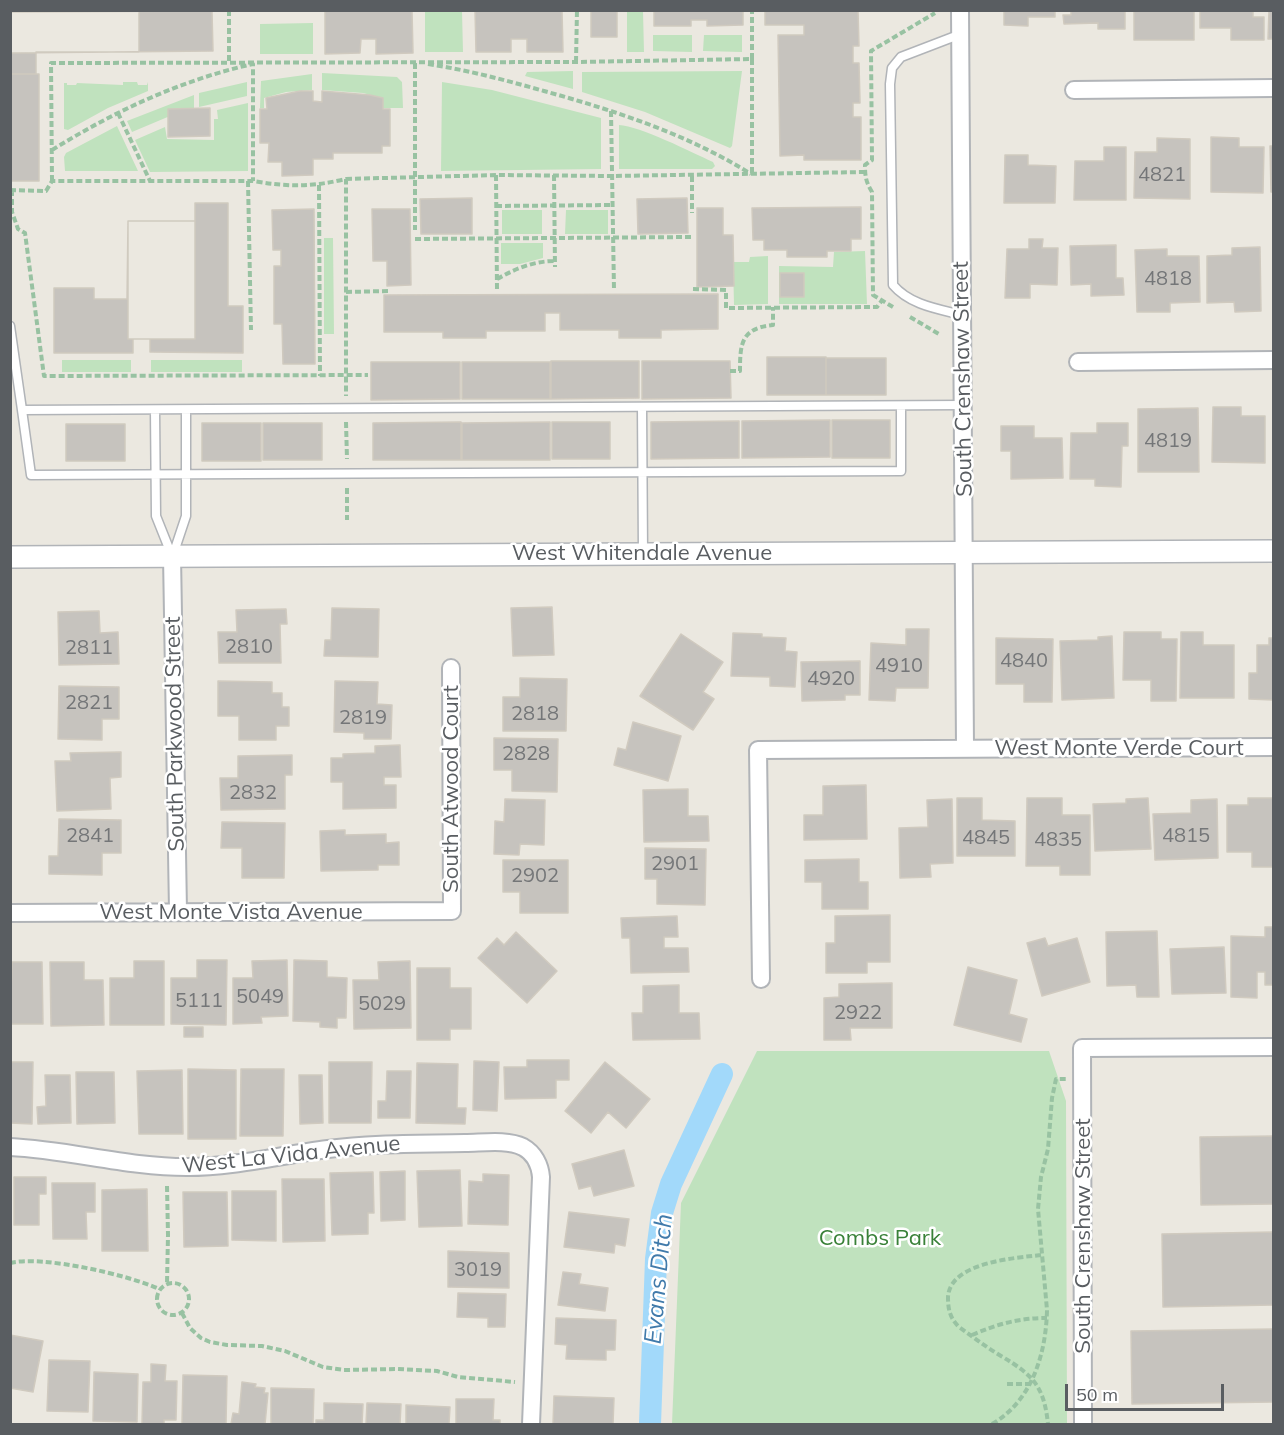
<!DOCTYPE html>
<html>
<head>
<meta charset="utf-8">
<style>
  body { margin:0 }
  #map { position:relative; width:1284px; height:1435px; overflow:hidden; background:#ebe8e0; font-family:Mulish,sans-serif }
  canvas { display:block }
  .frame { position:absolute; inset:0; border:12px solid #595d61; pointer-events:none }
  .scale { position:absolute; left:1065px; top:1384px; width:159px; height:27px; box-sizing:border-box; border:3px solid #595d61; border-top:0; padding-left:8px; font-size:18px; line-height:21px; white-space:nowrap; color:#595d61; -webkit-text-stroke:4px #fff; paint-order:stroke }
</style>
</head>
<body>
<div id="map">
<canvas width="1284" height="1435"></canvas>
<div class="frame"></div>
<div class="scale">50 m</div>
</div>
<script>
const g = document.querySelector('canvas').getContext('2d');
g.lineJoin = 'round';
function fillPath(path, color) { g.fillStyle = color; g.fill(path, 'evenodd'); }
function stroke(path, color, width, dash) { g.strokeStyle = color; g.lineWidth = width; g.lineCap = dash ? 'butt' : 'round'; g.setLineDash(dash || []); g.stroke(path); }
function label(font, color, halo, rows, align = 'center') {
  g.font = font + ' Mulish,sans-serif'; g.lineWidth = 5; g.setLineDash([]); g.textBaseline = 'middle'; g.strokeStyle = halo; g.fillStyle = color; for (const [text, x, y, turn = 0] of rows) {
    g.save(); g.translate(x, y); g.rotate((+turn || 0) * Math.PI / 180); g.textAlign = isNaN(turn) ? turn : align; if (halo) g.strokeText(text, 0, 0); g.fillText(text, 0, 0); g.restore();
  }
}
const green = new Path2D(`
  M425,11H462L463,52H425Z
  M627,11H643L644,52H627Z
  M313,23V54H260V24Z
  M653,35H692V52L653,51Z
  M704,35H742V52L703,51Z
  M573,71V89L525,76L527,72Z
  M742,71L732,146L730,148L645,112L582,92V72Z
  M322,73L397,77L402,82L403,108H383V98L363,93L322,90Z
  M312,74V90L286,92L264,98V108H260L261,81Z
  M123,82H137L138,85H147L148,82V91L108,108L68,130L64,129V83H67V85H76L77,83L123,85Z
  M247,82V96L199,107V93Z
  M442,82L492,90L601,118V169L441,171Z
  M194,95V109L170,116L132,132L127,121Z
  M248,103V171L150,172L135,140L165,127L167,139L214,140V119H218L217,110Z
  M619,125C640,126 691,152 713,162L715,166L712,169H619Z
  M117,126L138,171H65L64,157L66,153Z
  M502,210H542V234H502Z
  M566,210H608V234H565Z
  M324,238H333L334,334H324Z
  M501,243H543V258L520,264H501Z
  M865,251L867,304H779V266L833,267L834,252Z
  M768,256V304L734,305L733,262H749L750,257Z
  M62,360H131V372H62Z
  M151,360H242V372H151Z
  M757,1051H1049L1066,1101L1067,1424H672L681,1203Z`);
const canal = new Path2D(`
  M650,1424L656,1259L662,1213L671,1184L722,1074`);
const building = new Path2D(`
  M10,10H166V11H139V52H36V74H10Z
  M325,10H412L413,53L376,54V39H361L360,53L325,54Z
  M475,10H562L563,52H527V39H511V52H476Z
  M591,10H617V37H591Z
  M654,10H743V25L707,26V20H691V26H654Z
  M765,10H858L859,46H853V63H859L860,103H853V117H861V160H804V155L780,156L778,35H804V25H765Z
  M1004,10H1055V17H1028V26L1004,25Z
  M1071,10H1125V29H1098V23L1064,24L1063,15H1071Z
  M1134,10H1194V40H1134Z
  M1200,10H1253V17H1264V40H1231V28H1200Z
  M1269,10H1274V39H1268Z
  M212,11L213,51L10,53V12Z
  M10,74H39V181H10Z
  M300,91H313V101L322,102V91L370,95L383,98V109H390V146H382V153H333V159H313V175L282,176V162H268L269,143H260V109H267L266,98Z
  M210,108V136L168,137V109Z
  M1211,137L1239,138V147H1264L1263,193L1211,192Z
  M1157,138L1190,139V199L1134,198L1135,152H1157Z
  M1270,146H1274V192H1271Z
  M1104,147H1126V200H1074L1075,161H1104Z
  M1005,155H1028V165L1056,166L1055,203H1004Z
  M472,198V234H421L420,199Z
  M687,198L688,233L638,234L637,199Z
  M195,203H228V306H243V353L150,352V339H133V353H54V288H94V299H127L128,221H195Z
  M861,207V239H851V251H827V257H787V250H764V240H753L752,208Z
  M697,208H723V235H733L734,286L697,287Z
  M314,209L315,364H283L282,324H274V266H281V250H273L272,210Z
  M372,209H410L411,285L387,286V261H373Z
  M128,221H195V339H128Z
  M1029,239H1043L1042,248H1058L1057,285L1030,284V298H1005L1007,249H1029Z
  M1116,245V278H1123L1124,295L1091,296V284L1071,285L1070,246Z
  M1260,247L1261,311L1235,312L1234,302L1207,303V256L1232,255V248Z
  M1167,249V256H1199L1200,302L1170,303V312H1137L1135,250Z
  M780,273H804V297H780Z
  M718,294V329L661,330V338H619V330H560V313H545V331H486V338H443V332H384V295Z
  M767,357H826V395H767Z
  M826,358H886V395H826Z
  M551,361H639V398L551,399Z
  M642,361H730L731,398L642,399Z
  M371,362H460V399L371,400Z
  M462,362H550V399H462Z
  M1213,407H1241V416H1265V463L1212,462Z
  M1198,408L1199,472H1138V409Z
  M830,420V457L742,458V421Z
  M832,420H890V458H832Z
  M739,421V458L651,459V422Z
  M461,422V460H373V423Z
  M550,422V460H462V423Z
  M552,422H610V459H552Z
  M202,423H261V461H202Z
  M263,423H322V460H263Z
  M1097,423H1128V446H1122L1121,487L1095,486V479H1070L1071,433H1097Z
  M66,424H125V461H66Z
  M1001,426H1034V438H1062L1063,478L1011,479V451H1001Z
  M552,607L554,655L513,656L511,608Z
  M332,608L379,609L378,657L324,656L325,640H331Z
  M286,609L287,624H280L281,663H219L218,632H237L236,610Z
  M99,611L100,633L118,632L119,664L59,665L58,612Z
  M906,629H929L928,688H896L895,701L869,700L871,643L906,645Z
  M1124,632H1161V639H1177L1176,701H1151V680H1123Z
  M1181,632H1203V645H1234V698H1180Z
  M733,633L762,634V637L786,638L785,651L797,652L795,687L770,686V677L731,676Z
  M681,634L723,662L703,692L714,699L693,730L640,696Z
  M1112,636L1114,698L1062,700L1060,641L1098,640V637Z
  M996,638L1053,639L1052,702H1024V684H996Z
  M1269,638H1274L1273,700L1249,699V673H1257V645H1269Z
  M860,661V695H845V700L802,701L801,662Z
  M520,678L567,679L566,731H503V697H520Z
  M218,681L272,682V693H282V707H289V726H276V740H239V716H218Z
  M335,681L378,682L377,704L392,705L391,739H364V733L334,732Z
  M59,686L119,687V719H102V740L58,739Z
  M633,722L681,736L668,781L614,765L618,748L626,750Z
  M494,738L558,739L557,792L512,791V770H494Z
  M400,745L401,777H384V785H396V808L343,809V782H331V758H343V754L375,753V746Z
  M121,752V777L110,778L111,809L57,811L55,761H71L70,753Z
  M292,755V775H285V809L221,810L220,778H238V756Z
  M866,785L867,839L804,840V815H823V786Z
  M688,789V816H708L709,841L644,842L643,790Z
  M957,798H982V820L1015,821V856H957Z
  M1027,798H1062V815H1090V875H1060V866H1026Z
  M1148,798L1151,849L1095,851L1093,804L1126,803V799Z
  M1248,798H1274V867H1252V852H1227V805H1248Z
  M505,799L545,800L544,845L520,844L519,855L494,854L495,821L504,822Z
  M952,799L953,863L930,864L931,877L900,878L899,828L928,827L927,800Z
  M1217,799L1218,858L1155,860L1153,814L1191,813V800Z
  M59,819L121,820V853H102V875L49,874V856H58Z
  M222,822L285,823L284,878H242V848H221Z
  M345,830V835L386,834V843L399,842V865H378V870L321,871L320,831Z
  M645,848L706,849L705,905L657,904V879H645Z
  M859,859V882H868V909H822V882H805V860Z
  M503,860H568V913H520V892H503Z
  M890,915V962H867V973H826V943H835V916Z
  M677,916L678,937H664V948H688L689,972L631,973L630,938H622L621,918Z
  M1265,927H1274V985H1265V972H1257V998L1231,997V936L1265,937Z
  M1157,931L1159,997H1137L1136,985L1107,986L1106,932Z
  M516,932L557,971L527,1003L478,958L497,938L504,945Z
  M1045,938L1048,946L1077,938L1090,982L1042,996L1027,943Z
  M1224,947L1226,993L1172,994L1170,949Z
  M197,960H227L226,1025L171,1024V978H197Z
  M287,960L288,1016L261,1017L262,1023L233,1024V978H253L252,961Z
  M294,960L327,961V977L347,978L346,1018H337V1028L320,1027V1022L293,1021Z
  M134,961H164V1025H110V978H134Z
  M410,961L411,1028L354,1029L353,980H379L378,962Z
  M12,962H42L43,1024H10Z
  M50,962H84V980H103L104,1025L51,1026Z
  M968,967L1017,980L1009,1014L1027,1019L1021,1042L954,1025Z
  M417,968H450V988H471V1029H450V1040H417Z
  M892,983V1028H850L851,1040H824V998L839,997V984Z
  M679,985V1013H699L700,1039L633,1040L632,1013H643V986Z
  M184,1027H203V1037H184Z
  M527,1060H569V1080H556V1098L505,1099L504,1067H527Z
  M474,1061L499,1062L497,1111L473,1110Z
  M10,1062H33L32,1124L10,1123Z
  M329,1062H372L371,1123H329Z
  M605,1062L650,1099L626,1128L608,1112L591,1133L565,1111Z
  M417,1063L458,1064L457,1108H466L465,1124L416,1123Z
  M188,1069L236,1070V1139H188Z
  M241,1069H284L283,1136H240Z
  M182,1070L183,1134H139L137,1071Z
  M387,1071H411L410,1118H378V1101H386Z
  M76,1072H114L115,1123L77,1124Z
  M45,1075H70L71,1123L38,1124L37,1107L46,1106Z
  M299,1075H322L323,1123L300,1124Z
  M1274,1136V1204L1201,1205L1200,1137Z
  M624,1150L634,1186L594,1196L591,1186L579,1189L572,1164Z
  M460,1170L462,1226L419,1227L417,1171Z
  M405,1171V1220L381,1221L380,1172Z
  M373,1172L374,1213H368V1234L332,1235L330,1173Z
  M483,1174L509,1175L508,1225L468,1224L469,1181L483,1182Z
  M14,1177H46V1194H39V1225H14Z
  M282,1179H324L325,1241L283,1242Z
  M52,1183H95V1212H86L87,1239H53Z
  M147,1189L148,1251H102V1190Z
  M232,1191H276V1241L232,1240Z
  M183,1192H227L228,1246L184,1247Z
  M569,1212L629,1219L625,1246L615,1244L614,1253L564,1247Z
  M1274,1232V1305L1163,1307L1162,1234Z
  M448,1251L509,1253V1288L448,1287Z
  M563,1272L581,1274L579,1284L608,1288L605,1311L558,1305Z
  M458,1293L506,1294L505,1327H488V1318L457,1317Z
  M556,1318L616,1320L615,1350H606V1360L566,1359L567,1345L555,1344Z
  M1274,1329V1402L1132,1404L1131,1331Z
  M10,1335L43,1341L33,1392L10,1388Z
  M49,1360L90,1361L88,1412L47,1411Z
  M151,1364L166,1365L165,1381H177L176,1420H164V1424H142L143,1382H151Z
  M94,1372L138,1374L137,1422L93,1421Z
  M183,1375L227,1376L226,1424H182Z
  M242,1382L256,1384L255,1387L265,1388L264,1393H268L265,1424H231L233,1413L239,1414Z
  M271,1388L314,1389L313,1424H271Z
  M554,1396L614,1398L613,1424H553Z
  M456,1399H494L493,1420H500V1424H456Z
  M324,1403L363,1404L362,1424H316V1420H324Z
  M367,1403L401,1404L400,1424H366Z
  M406,1405L450,1407L449,1424H406Z`);
const path = new Path2D(`
  M229,10V62
  M752,59V10
  M576,62L577,10
  M415,63V230
  M428,64C467,70 505,80 544,91C616,111 687,134 751,174
  M611,111L614,290
  M118,113L150,181
  M52,150C115,111 181,80 253,64V181
  M496,175L497,290
  M554,175L555,267
  M692,176V213
  M346,179L496,175L612,176L865,172
  M52,181L51,63L576,62L752,59V174
  M248,181L251,330
  M319,185L320,376
  M10,190L46,191L52,181H253C287,187 312,187 346,179V396
  M12,190V212L18,229L25,233L44,376L368,375
  M496,206L612,205
  M415,239L692,237
  M497,279C515,269 533,261 555,261
  M693,289L726,290V308L877,307L883,299
  M346,292L389,291
  M893,307L873,295L872,192C866,182 865,177 865,165L872,160L871,51L935,13
  M910,317L939,334
  M730,371H740C740,344 741,328 773,325V307
  M346,422L347,459
  M347,488V520
  M167,1186L168,1235L167,1283
  M1041,1255C1015,1258 950,1262 948,1297C948,1310 950,1318 959,1327C973,1337 986,1347 1001,1356C1033,1375 1044,1386 1048,1424
  M10,1263C42,1255 129,1275 159,1289
  M157 1299a16 16 0 1 1 32 0a16 16 0 1 1-32 0Z
  M182,1313L190,1328L201,1338L210,1342L227,1345L262,1346L285,1351L323,1367L344,1370L398,1369L437,1371L458,1377L515,1382
  M972,1335C997,1324 1019,1318 1047,1318
  M1007,1384H1030
  M992,1424C1032,1401 1046,1354 1047,1310L1038,1209L1041,1177L1048,1149L1052,1098L1056,1079H1066`);
const service = new Path2D(`
  M961,34L901,57L892,68L890,84L893,285C910,305 938,309 962,315
  M10,326L22,410L963,405
  M642,407L643,553
  M22,410L31,475L901,471V406
  M155,410L156,516L172,556
  M173,555L186,516V410`);
const minor = new Path2D(`
  M960,10L965,748
  M1074,90L1274,88
  M1078,362L1274,360
  M172,556L178,911
  M10,913L452,911L451,668
  M761,979L758,750L1274,747
  M10,1147C70,1150 127,1167 187,1167C235,1167 280,1155 328,1149C373,1143 419,1144 465,1143C482,1143 507,1139 523,1147C534,1153 540,1165 541,1177L531,1424
  M1083,1424L1082,1048L1274,1047`);
const tertiary = new Path2D(`
  M10,557L1274,551`);
const numberNames = [
  ["4821",1162,175],
  ["4818",1168,279],
  ["4819",1168,441],
  ["2810",249,647],
  ["2811",89,648],
  ["4840",1024,661],
  ["4910",899,666],
  ["4920",831,679],
  ["2821",89,703],
  ["2818",535,714],
  ["2819",363,718],
  ["2828",526,754],
  ["2832",253,793],
  ["2841",90,836],
  ["4815",1186,836],
  ["4845",986,838],
  ["4835",1058,840],
  ["2901",675,864],
  ["2902",535,876],
  ["5049",260,997],
  ["5111",199,1001],
  ["5029",382,1004],
  ["2922",858,1013],
  ["3019",478,1270]
];
const streetNames = [
  ["South Crenshaw Street",963,379,-91],
  ["West Whitendale Avenue",642,553],
  ["South Parkwood Street",175,734,-91],
  ["West Monte Verde Court",1119,748],
  ["South Atwood Court",451,789,-90],
  ["West Monte Vista Avenue",231,912],
  ["West La Vida Avenue",291,1155,-6],
  ["South Crenshaw Street",1083,1236,-90]
];
const parkNames = [
  ["Combs Park",880,1238]
];
const waterNames = [
  ["Evans Ditch",659,1279,-85]
];
fillPath(green, '#c0e2be');
stroke(canal, '#a2d9fa', 22);
fillPath(building, '#c6c3be');
stroke(building, '#d0cabf', 1.5);
stroke(service, '#b1b4b8', 11);
stroke(minor, '#b1b4b8', 20);
stroke(tertiary, '#b1b4b8', 24);
stroke(path, '#98c2a2', 4, [6, 3]);
stroke(service, '#fff', 8);
stroke(minor, '#fff', 16);
stroke(tertiary, '#fff', 21);
label('20px', '#747678', null, numberNames);
label('22px', '#595d61', '#fff', streetNames);
label('22px', '#398138', '#fff', parkNames);
label('italic 24px', '#417bab', '#fff', waterNames);
</script>
</body>
</html>
